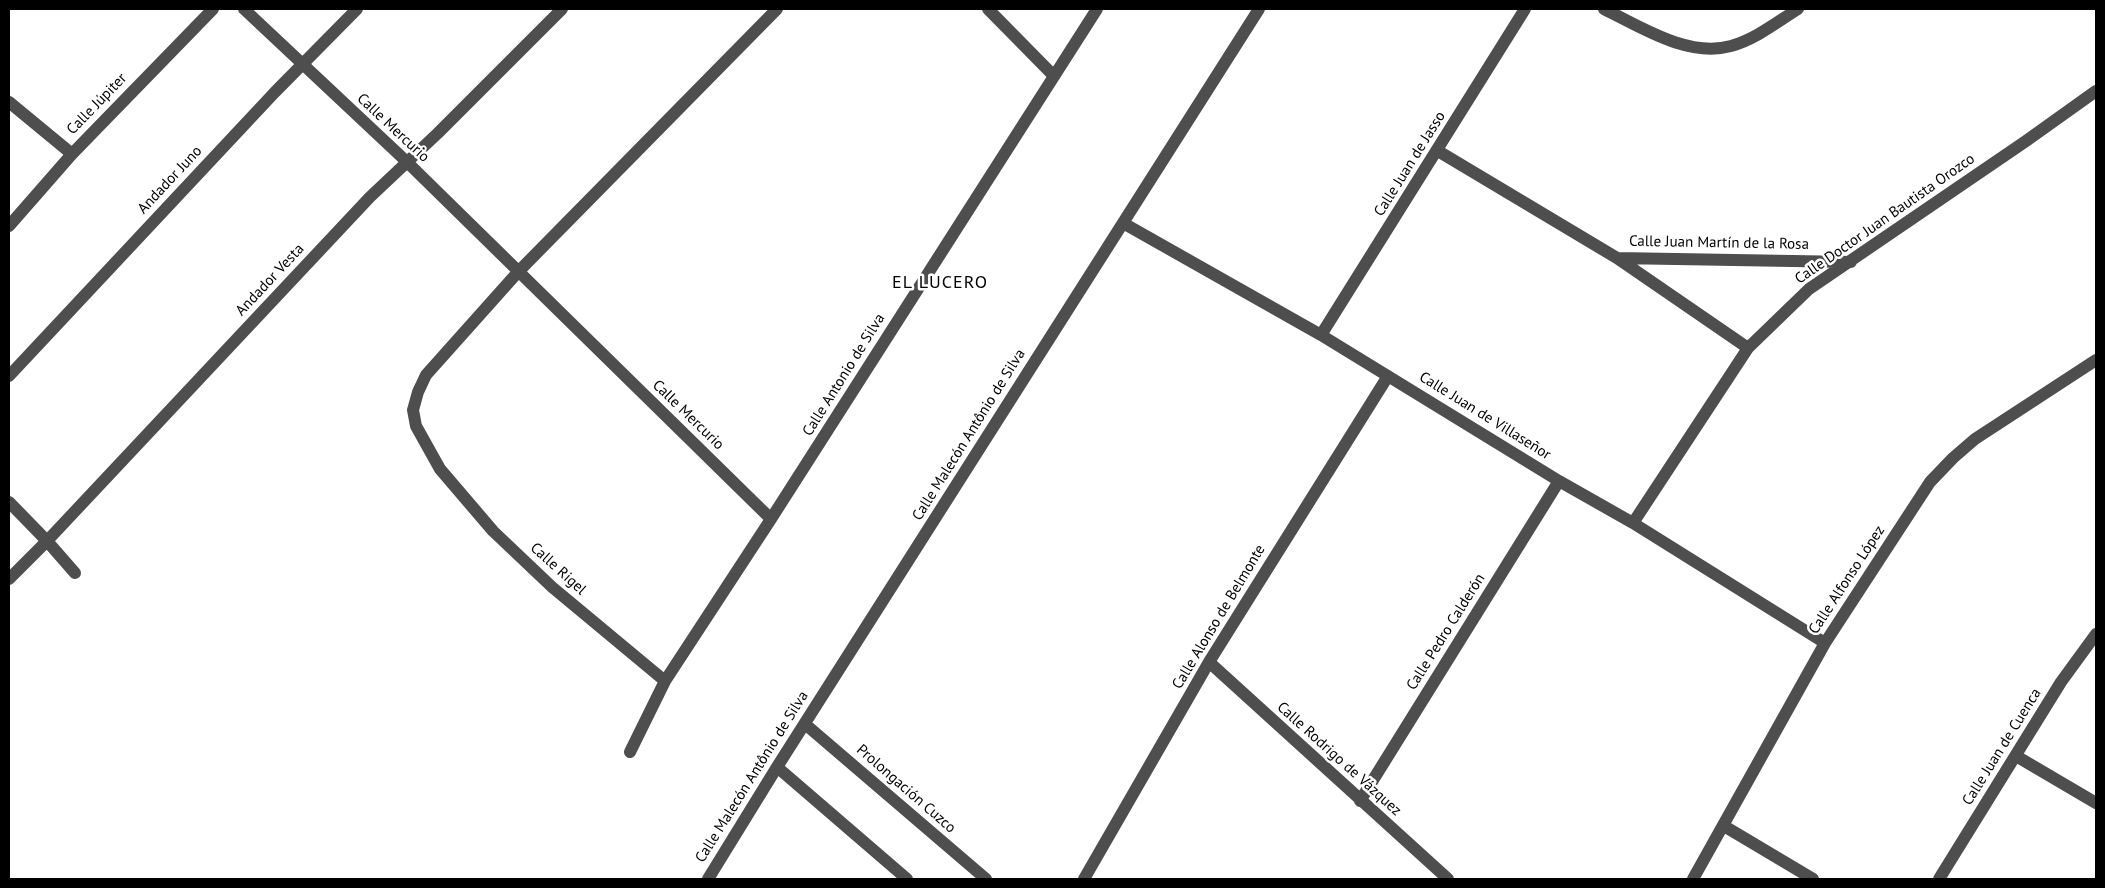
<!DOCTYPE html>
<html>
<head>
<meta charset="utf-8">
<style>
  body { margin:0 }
  #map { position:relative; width:2105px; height:888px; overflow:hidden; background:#fff; font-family:"PT Sans",sans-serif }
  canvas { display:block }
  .frame { position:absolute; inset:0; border:10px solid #000; pointer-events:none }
</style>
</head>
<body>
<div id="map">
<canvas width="2105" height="888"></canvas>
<div class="frame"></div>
</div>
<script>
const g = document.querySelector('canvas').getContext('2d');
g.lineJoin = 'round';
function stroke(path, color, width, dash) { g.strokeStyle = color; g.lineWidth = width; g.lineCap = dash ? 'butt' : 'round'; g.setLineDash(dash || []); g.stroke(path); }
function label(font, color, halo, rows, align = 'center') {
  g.font = font + ' "PT Sans",sans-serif'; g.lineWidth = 5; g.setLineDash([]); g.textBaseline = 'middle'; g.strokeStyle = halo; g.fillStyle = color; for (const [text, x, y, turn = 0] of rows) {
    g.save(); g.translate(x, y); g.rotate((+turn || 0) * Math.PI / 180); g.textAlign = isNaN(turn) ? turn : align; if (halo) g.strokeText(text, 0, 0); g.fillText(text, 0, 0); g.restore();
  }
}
const minor = new Path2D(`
  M244,9L407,162L771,519
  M988,9L1053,75
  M1604,9C1641,27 1688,58 1731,46C1756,39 1777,22 1798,9
  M9,102L72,154
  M1438,151L1617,258L1748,348
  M1123,223L1321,335L1559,481L1633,523L1825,643
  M9,226L72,154L213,9
  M1617,258L1851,262
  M1321,335L1525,9
  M9,376L275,92L357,9
  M9,502L47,541L75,573
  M1633,523L1748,348L1809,289L2026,141L2096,91
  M9,579L47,541L370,197L438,133L562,9
  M1209,662L1448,879
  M665,681L552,587L493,531L440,469L416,426L413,410L418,392L426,375L518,272L777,9
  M805,724L986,879
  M630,752L665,681L771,519L1097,9
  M2016,756L2096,803
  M777,767L907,879
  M1360,801L1559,481
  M1724,826L1813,879
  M708,879L777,767L1259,9
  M1084,879L1209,662L1388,376
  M1693,879L1825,643L1930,482L1953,458L1975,439L2096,360
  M1939,879L2061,682L2096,634`);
const streetNames = [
  ["Calle Júpiter",97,104,-46],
  ["Calle Mercurio",393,128,43],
  ["Calle Juan de Jasso",1410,164,-58],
  ["Andador Juno",170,180,-47],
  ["Calle Doctor Juan Bautista Orozco",1885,219,-35],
  ["Calle Juan Martín de la Rosa",1719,243,1],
  ["Andador Vesta",270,280,-47],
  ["Calle Antonio de Silva",844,375,-58],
  ["Calle Mercurio",688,415,44],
  ["Calle Juan de Villaseñor",1485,416,32],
  ["Calle Malecón Antônio de Silva",969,435,-58],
  ["Calle Rigel",558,569,42],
  ["Calle Alfonso López",1847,580,-57],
  ["Calle Alonso de Belmonte",1219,617,-59],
  ["Calle Pedro Calderón",1446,632,-58],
  ["Calle Juan de Cuenca",2002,747,-58],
  ["Calle Rodrigo de Vázquez",1339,759,42],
  ["Calle Malecón Antônio de Silva",752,777,-58],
  ["Prolongación Cuzco",906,789,41]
];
const quarterNames = [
  ["EL LUCERO",940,283]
];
stroke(minor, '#4e4e4e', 12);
label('15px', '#000', '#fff', streetNames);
g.letterSpacing = '1px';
label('18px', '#000', '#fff', quarterNames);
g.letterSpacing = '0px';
</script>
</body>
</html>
